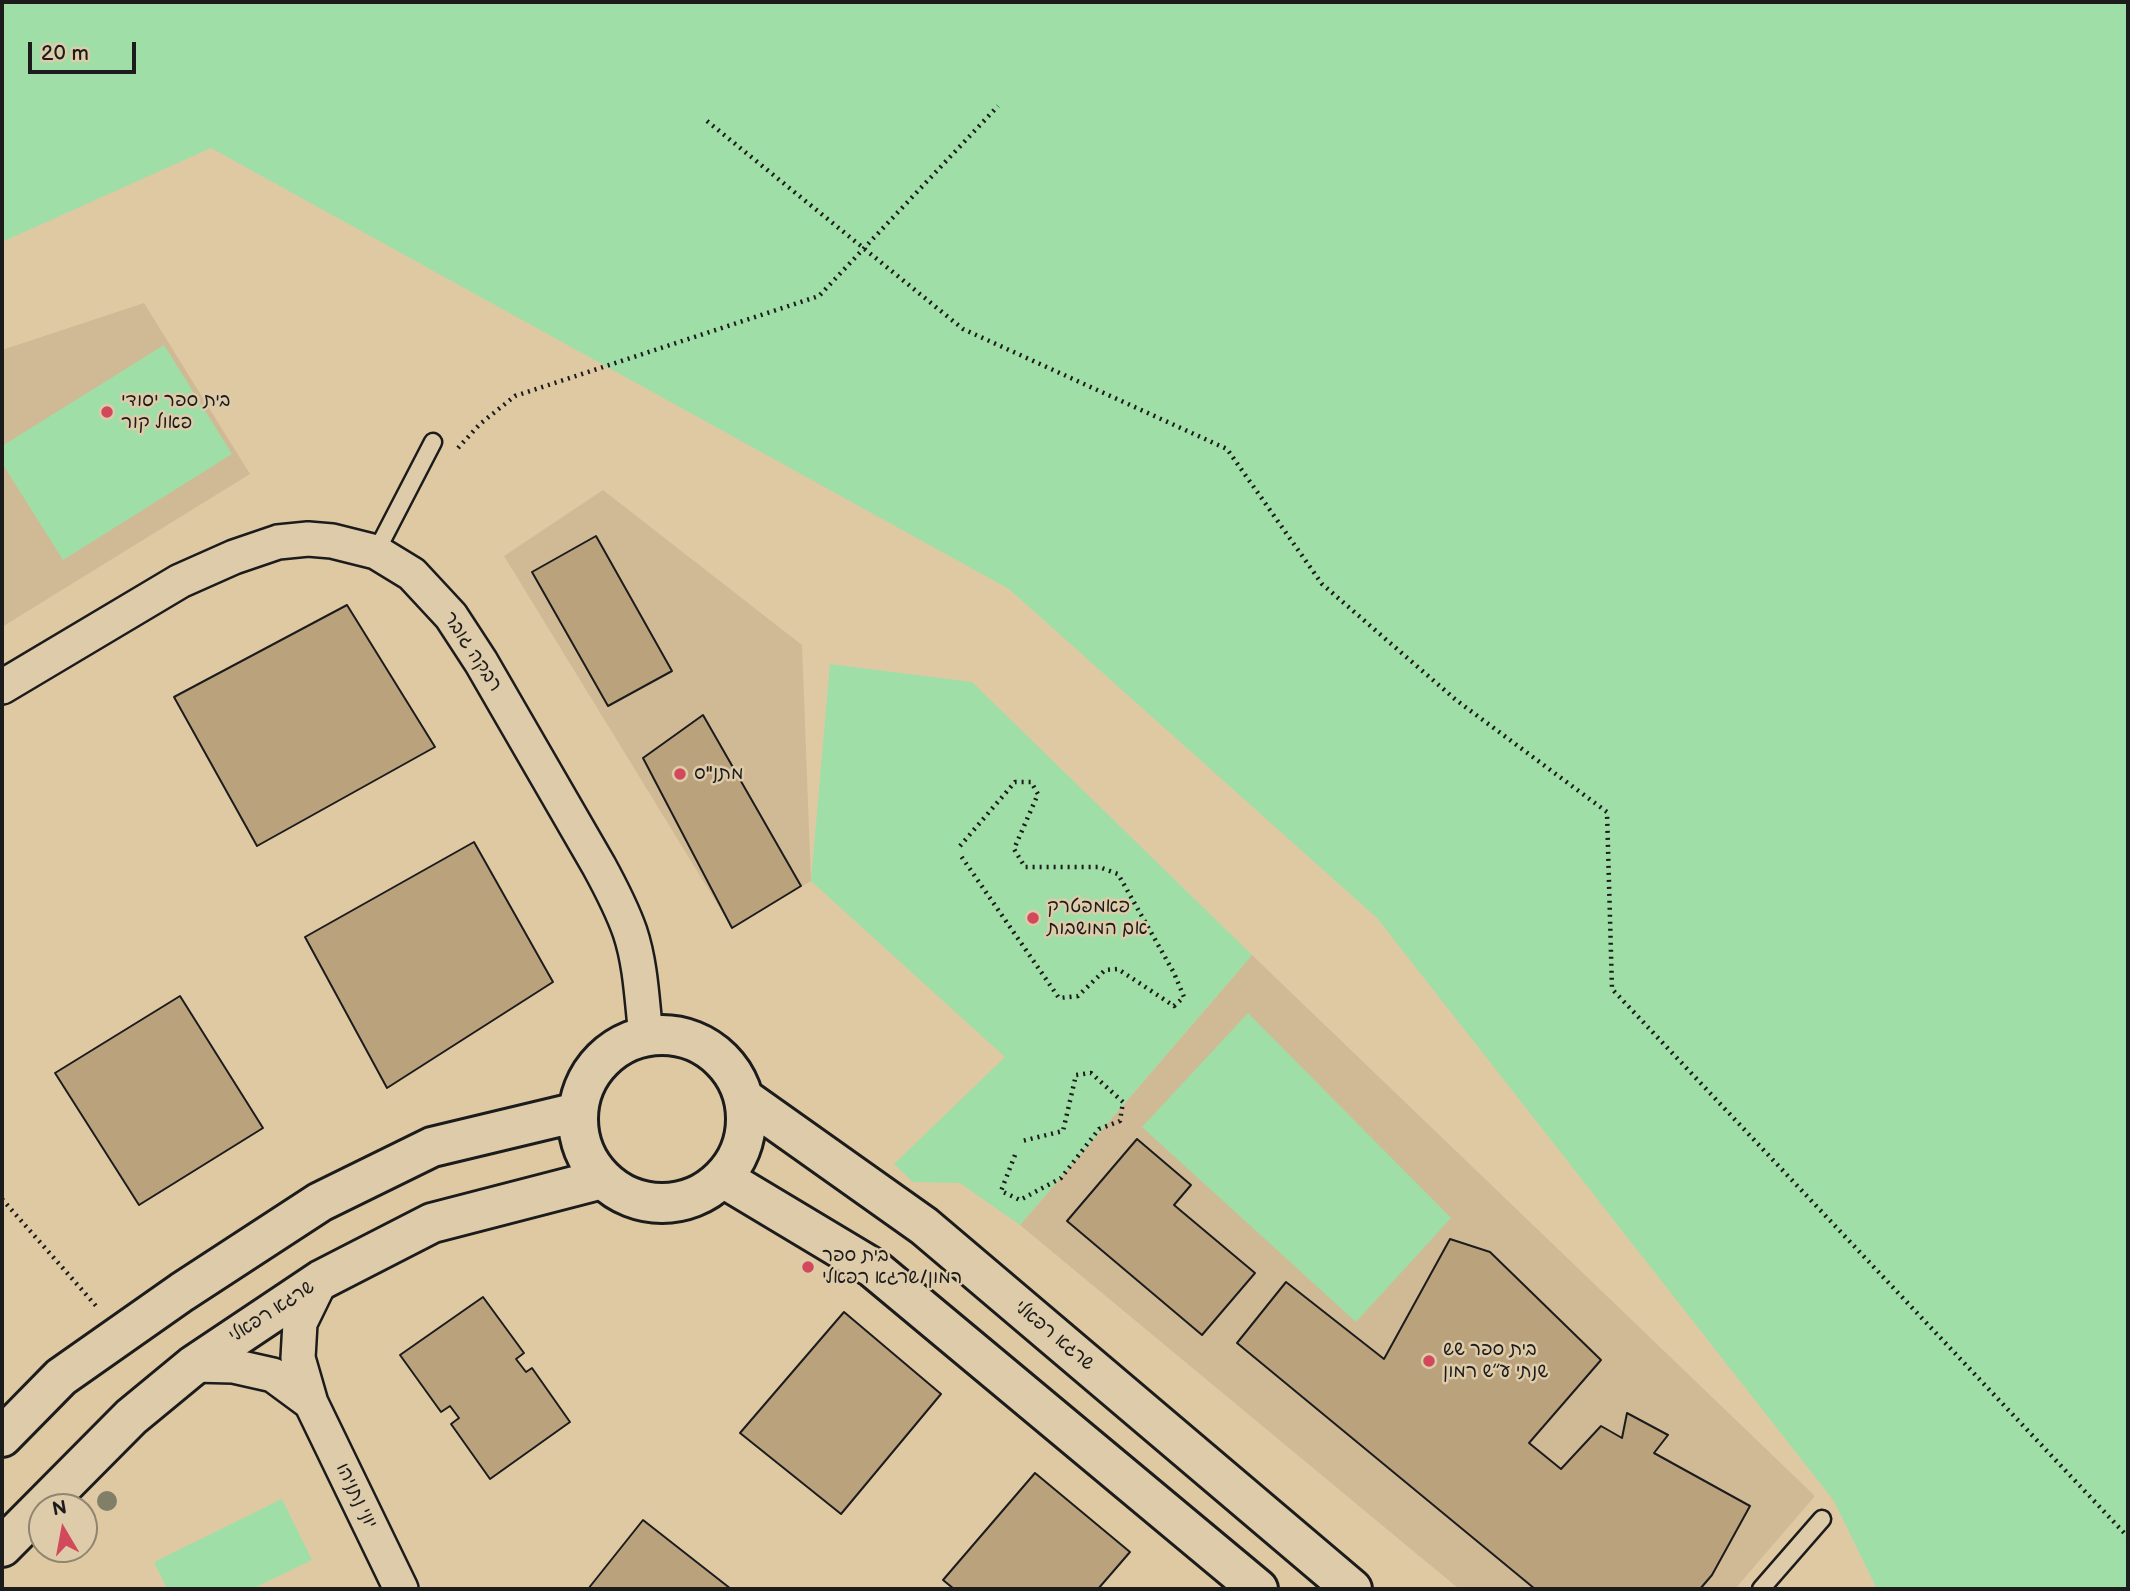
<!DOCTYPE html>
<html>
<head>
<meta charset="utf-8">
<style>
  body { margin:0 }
  #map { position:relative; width:2130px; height:1591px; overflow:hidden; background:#dfc9a3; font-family:"Balsamiq Sans",sans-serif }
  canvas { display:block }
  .frame { position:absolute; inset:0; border:4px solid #1c1c1c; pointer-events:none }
  .north { position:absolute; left:28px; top:1493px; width:70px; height:70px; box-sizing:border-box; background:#decba9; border:2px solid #908571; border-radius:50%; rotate:350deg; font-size:19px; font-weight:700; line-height:28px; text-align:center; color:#1c1c1c }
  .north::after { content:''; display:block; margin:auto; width:24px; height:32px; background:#d1495b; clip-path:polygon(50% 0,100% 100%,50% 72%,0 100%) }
  .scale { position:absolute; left:28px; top:42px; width:108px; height:32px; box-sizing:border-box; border:4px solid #1c1c1c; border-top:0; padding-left:9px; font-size:21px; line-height:24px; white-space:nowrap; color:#1c1c1c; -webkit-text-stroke:5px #decba9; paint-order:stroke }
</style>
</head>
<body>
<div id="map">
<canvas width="2130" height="1591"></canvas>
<div class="frame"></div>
<div class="north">N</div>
<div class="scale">20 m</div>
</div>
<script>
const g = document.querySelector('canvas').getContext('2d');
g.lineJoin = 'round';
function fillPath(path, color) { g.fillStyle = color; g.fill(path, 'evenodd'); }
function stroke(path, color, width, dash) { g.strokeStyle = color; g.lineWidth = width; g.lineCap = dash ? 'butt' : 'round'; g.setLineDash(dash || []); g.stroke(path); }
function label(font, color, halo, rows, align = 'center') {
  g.font = font + ' "Balsamiq Sans","Playpen Sans Hebrew",sans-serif'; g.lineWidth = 5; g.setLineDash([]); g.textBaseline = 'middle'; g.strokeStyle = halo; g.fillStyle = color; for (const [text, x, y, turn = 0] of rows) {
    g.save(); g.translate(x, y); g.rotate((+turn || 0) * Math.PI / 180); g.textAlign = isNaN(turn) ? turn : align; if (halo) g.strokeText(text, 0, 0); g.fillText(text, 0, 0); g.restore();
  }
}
const built = new Path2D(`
  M144,303L250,474L2,627V350Z
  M603,490L802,645L811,881L732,928L504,556Z
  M1252,955L1815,1496L1735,1589H1459L1020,1225Z`);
const green = new Path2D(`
  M2,2H2128V1589H1877L1834,1501L1377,918L1009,589L211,148L2,242Z
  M164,345L232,454L63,560L2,463V446Z
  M830,664L972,682L1252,955L1020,1225L960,1183L913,1182L894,1164L1005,1057L811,881Z
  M1248,1013L1451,1218L1356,1322L1142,1127Z
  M282,1499L312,1560L252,1589H167L154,1562Z`);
const building = new Path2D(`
  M596,536L672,671L608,706L532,572Z
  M347,605L435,747L257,846L174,697Z
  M703,715L801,886L732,928L643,758Z
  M474,842L553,982L387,1088L305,937Z
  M180,996L263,1128L139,1205L55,1073Z
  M1137,1139L1191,1185L1174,1205L1255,1273L1202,1335L1067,1221Z
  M1450,1239L1490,1252L1601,1360L1529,1443L1561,1469L1601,1426L1622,1438L1627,1413L1668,1435L1654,1453L1750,1506L1712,1575L1700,1589H1535L1237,1343L1286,1282L1384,1359Z
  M483,1297L524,1353L516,1359L526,1372L532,1368L570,1422L490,1479L451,1424L459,1418L450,1406L441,1412L400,1355Z
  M844,1312L941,1394L841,1514L740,1433Z
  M1035,1473L1130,1552L1098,1589H954L943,1580Z
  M643,1520L731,1589H588Z`);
const path = new Path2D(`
  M707,121L963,329L1227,449L1322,584L1456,700L1607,812L1612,989L2128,1537
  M458,448L480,424L515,396L819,296L998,106
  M960,846L1015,782H1031L1038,794L1014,849L1025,867H1099L1118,874L1174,973L1184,997L1174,1006L1118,969L1105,970L1078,996L1059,998L961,856
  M1015,1155L1001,1191L1020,1200L1061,1178L1099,1129L1120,1121L1123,1102L1091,1073L1076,1075L1063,1131L1022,1141
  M2,1199L97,1307`);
const service = new Path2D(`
  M376,552L433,442
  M1761,1589L1822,1519`);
const minor = new Path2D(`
  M2,687L180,581L234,557L278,542L308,539L332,541L376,552L412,574L451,616L481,662L599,866C611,888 622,909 630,932C641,965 642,1002 646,1036
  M321,1280L300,1323L298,1358L311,1403L401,1589
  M194,1365L233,1366L273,1375L311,1403`);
const tertiary = new Path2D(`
  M578 1119a84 84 0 1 1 168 0a84 84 0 1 1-168 0Z
  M745,1099L924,1226L1352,1589
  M723,1178L873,1268L1258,1589
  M2,1437L61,1377L182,1292L320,1202L432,1147L578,1112
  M2,1547L131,1417L194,1365L321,1280L432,1223L602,1179`);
const trees = [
  [107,1501]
];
const markers = [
  [107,412,7,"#d1495b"],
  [680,774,7,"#d1495b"],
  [1033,918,7,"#d1495b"],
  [808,1267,7,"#d1495b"],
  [1429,1361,7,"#d1495b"]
];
const poiNames = [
  ["בית ספר יסודי",121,401],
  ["פאול קור",121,423],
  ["מתנ\"ס",694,774],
  ["פאמפטרק",1047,907],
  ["אם המושבות",1047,929],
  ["בית ספר",822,1256],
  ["רמון/שרגא רפאלי",822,1278],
  ["בית ספר שש",1443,1350],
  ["שנתי ע״ש רמון",1443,1372]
];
const streetNames = [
  ["רבקה גובר",472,652,57],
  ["שרגא רפאלי",272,1312,-33],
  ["שרגא רפאלי",1054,1336,40],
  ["יוני נתניהו",356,1496,64]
];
fillPath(built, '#d0ba96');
fillPath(green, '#9fdea6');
fillPath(building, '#baa27d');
stroke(building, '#1c1c1c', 2);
stroke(service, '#1c1c1c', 21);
stroke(minor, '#1c1c1c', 38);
stroke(tertiary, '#1c1c1c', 44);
stroke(path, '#1c1c1c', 4.5, [2, 5]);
stroke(service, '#decba9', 16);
stroke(minor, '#decba9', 33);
stroke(tertiary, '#decba9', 38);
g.fillStyle = '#827f68';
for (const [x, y] of trees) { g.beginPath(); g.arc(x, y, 10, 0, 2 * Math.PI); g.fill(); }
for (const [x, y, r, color] of markers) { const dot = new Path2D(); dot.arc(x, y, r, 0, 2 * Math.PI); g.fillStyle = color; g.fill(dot); stroke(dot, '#decba9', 2.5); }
label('19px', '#1c1c1c', '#decba9', poiNames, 'left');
label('19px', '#1c1c1c', '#decba9', streetNames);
</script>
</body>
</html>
